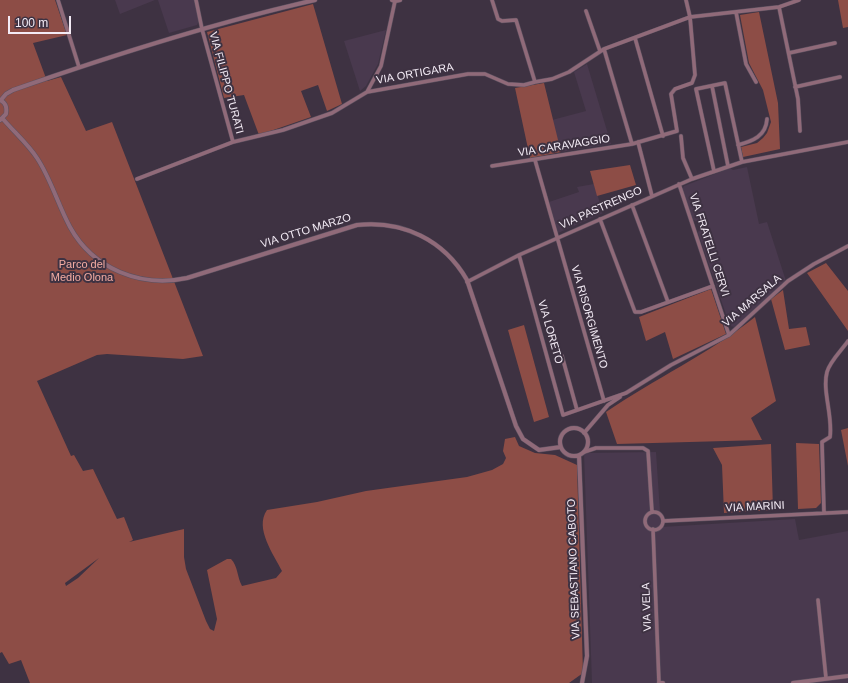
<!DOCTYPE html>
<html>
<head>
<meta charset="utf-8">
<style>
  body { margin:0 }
  #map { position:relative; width:848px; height:683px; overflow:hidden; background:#3e3242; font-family:Arial,sans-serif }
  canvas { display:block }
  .scale { position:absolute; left:8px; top:16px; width:63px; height:18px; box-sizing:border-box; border:2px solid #f3ebf5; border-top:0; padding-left:5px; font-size:12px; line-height:14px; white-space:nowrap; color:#f3ebf5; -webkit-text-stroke:3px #3e3242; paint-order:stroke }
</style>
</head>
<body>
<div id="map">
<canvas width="848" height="683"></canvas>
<div class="scale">100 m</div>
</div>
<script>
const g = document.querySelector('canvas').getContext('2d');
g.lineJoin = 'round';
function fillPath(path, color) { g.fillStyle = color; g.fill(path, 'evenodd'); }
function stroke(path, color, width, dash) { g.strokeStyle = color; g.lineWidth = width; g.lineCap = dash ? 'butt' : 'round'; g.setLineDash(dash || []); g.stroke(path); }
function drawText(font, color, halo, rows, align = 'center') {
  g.font = font + ' Arial,sans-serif'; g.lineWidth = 4; g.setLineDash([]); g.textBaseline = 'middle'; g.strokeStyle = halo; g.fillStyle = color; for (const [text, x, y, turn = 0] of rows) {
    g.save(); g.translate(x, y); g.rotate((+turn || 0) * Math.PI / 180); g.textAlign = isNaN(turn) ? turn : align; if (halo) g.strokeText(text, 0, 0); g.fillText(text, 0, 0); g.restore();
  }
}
const built = new Path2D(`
  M115 0H155L120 14Z
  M158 0H194L199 21 197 25 169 33Z
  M386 30 378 64 366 86 360 91 344 41Z
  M587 64 611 144 561 152 552 120 586 111 574 72Z
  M747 167 759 224 767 222 786 281 734 327 730 326 698 233 699 230 697 221 693 220 682 189 684 186 730 168 733 170Z
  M594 184 603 213 558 233 549 202 579 192 577 187Z
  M656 452 661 527 795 519 799 540 848 531V683H592L584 453Z`);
const green = new Path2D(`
  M0 0H55L67 35 33 43 47 81 61 77 86 131 112 122 203 356 183 359 107 354 97 355 37 381 71 456 74 455 83 471 93 469 117 519 124 517 133 540 129 542 184 529V557L186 569 206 621 210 629 214 631 217 619 207 570 227 559H231C238 566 237 577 242 586L276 578 282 571C274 555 254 528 267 510L317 502 366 491 467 477 492 470 503 464 506 458 503 451 505 439 515 437 519 446 535 453 555 455 577 465 583 673 569 683H30L21 660 9 664 2 652 0 653ZM99 558 78 578 66 586 65 583Z
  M838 0H848V27L843 28Z
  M313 4 342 104 327 111 318 85 301 91 311 117 259 135 244 95 224 98 207 32Z
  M759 12 778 103 780 149 743 157 741 147 757 143 763 138 767 133 771 122 763 90 749 63 740 15Z
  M544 83 561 152 530 158 515 88Z
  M630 165 636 185 597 196 590 171Z
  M826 263 848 291V331L807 273Z
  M711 289 726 334 673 359 665 332 646 341 639 317Z
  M783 290 789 329 806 327 810 345 785 350 771 299Z
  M755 317 776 401 751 418 762 440 617 444 606 412C654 379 709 354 755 317Z
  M524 325 549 417 534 422 508 330Z
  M848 428V466L841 430Z
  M796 443 819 444 821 503 816 508 798 509Z
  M771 444 773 510 724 513 722 465 713 448Z`);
const minor = new Path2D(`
  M58 0 79 67
  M196 0 202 29 233 142
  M492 0 498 19 502 21 516 20 535 82
  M779 7 798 99 800 131
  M586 11 600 51
  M736 12 746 64 756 82
  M635 38 663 136
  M604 49 632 144
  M789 53 835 43
  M712 86 728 166
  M795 87 840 77
  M367 92 381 66 395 1
  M681 136 683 158 692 179
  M638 142 652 196
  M738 145C753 141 766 136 767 119
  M535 160 604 401
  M492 166 632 144 677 131 671 94 675 89 692 83 695 75 690 17 686 0
  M714 171 696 89 725 83 742 162
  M137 179 233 142 283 130 332 113 367 92 468 74H485L508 84 524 85 535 82 552 79 569 72 604 49 690 17 779 7 799 0
  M679 184 729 335
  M632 205 668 302
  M600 219 635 312H641L713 286
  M519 255 563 415 626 393 671 365 729 335 788 281 814 264 848 246
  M467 282 519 255 692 179 742 162 848 142
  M562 356 577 410
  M584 433 608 405 620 397
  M584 452 596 448H643L648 451 652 512
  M645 521a9 9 0 1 1 18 0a9 9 0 1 1-18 0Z
  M824 513 822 442 830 437C833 416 822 391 827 372 830 361 842 350 848 341
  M663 521 848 512
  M653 529 659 683
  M818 600 826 678`);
const tertiary = new Path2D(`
  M392 0 395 1 400 0
  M0 100C6 103 7 107 6 114L0 120
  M1 100 6 94 13 90C113 55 213 23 315 0
  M3 119C14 132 28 144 37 158 51 179 58 205 70 227 93 269 141 288 187 278L357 225C403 220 444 240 467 280L516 426 523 439 539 450 561 447
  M560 442a14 14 0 1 1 28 0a14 14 0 1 1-28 0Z
  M579 455 587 656 582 683
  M659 683H663
  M793 683 848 676`);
const streetNames = [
  ["VIA ORTIGARA",415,74,-10],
  ["VIA FILIPPO TURATI",226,83,75],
  ["VIA CARAVAGGIO",564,146,-9],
  ["VIA PASTRENGO",601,208,-24],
  ["VIA OTTO MARZO",306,231,-17],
  ["VIA FRATELLI CERVI",709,245,72],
  ["VIA MARSALA",752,301,-41],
  ["VIA RISORGIMENTO",589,317,74],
  ["VIA LORETO",550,332,74],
  ["VIA MARINI",755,507,-3],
  ["VIA SEBASTIANO CABOTO",574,569,-92],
  ["VIA VELA",647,607,-92]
];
const parkNames = [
  ["Parco del",82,265],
  ["Medio Olona",82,278]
];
fillPath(built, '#49394e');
fillPath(green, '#8d4d46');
stroke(minor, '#5b505f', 4.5);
stroke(tertiary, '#5b505f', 5);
stroke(minor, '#906a79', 3.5);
stroke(tertiary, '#906a79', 4);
drawText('11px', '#f3ebf5', '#3e3242', streetNames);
drawText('11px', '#f4aca3', '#3e3242', parkNames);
</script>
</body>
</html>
